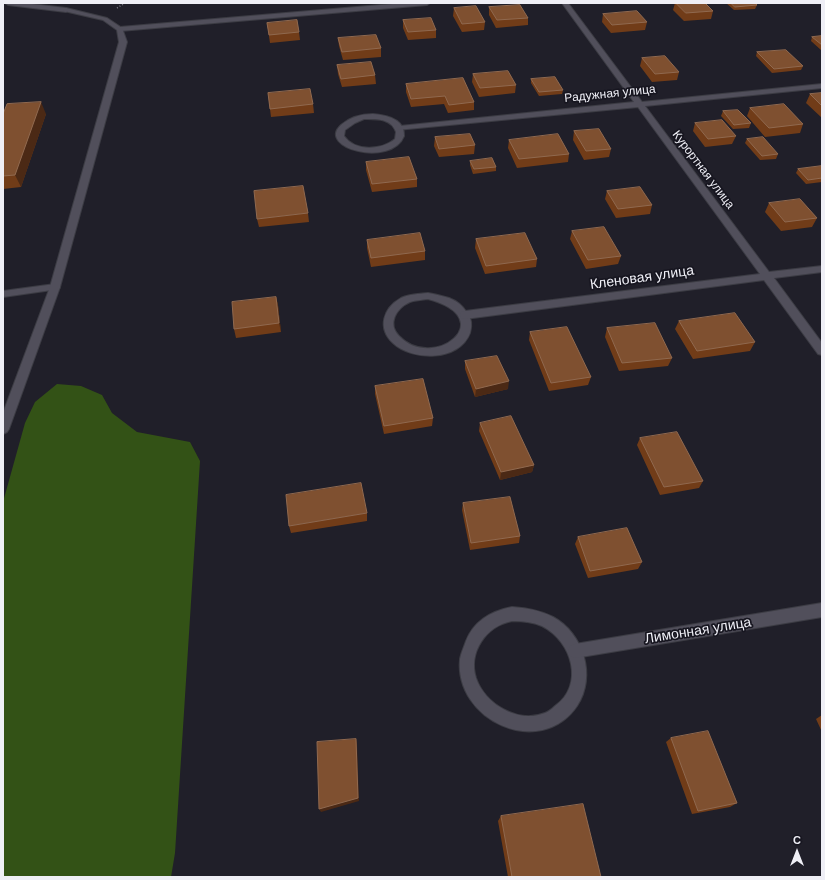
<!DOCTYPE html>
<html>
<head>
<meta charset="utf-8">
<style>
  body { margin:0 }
  #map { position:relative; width:825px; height:880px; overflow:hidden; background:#201f29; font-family:Helvetica,sans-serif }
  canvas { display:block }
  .frame { position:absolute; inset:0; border:4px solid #efeff6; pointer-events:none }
  .north { position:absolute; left:777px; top:832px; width:40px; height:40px; -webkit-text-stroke:3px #171620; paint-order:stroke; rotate:0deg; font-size:11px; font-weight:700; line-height:16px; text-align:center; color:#efeff6 }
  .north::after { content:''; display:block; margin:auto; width:14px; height:18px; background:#efeff6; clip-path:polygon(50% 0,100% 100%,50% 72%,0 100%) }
</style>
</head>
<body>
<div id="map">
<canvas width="825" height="880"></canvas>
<div class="frame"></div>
<div class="north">С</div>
</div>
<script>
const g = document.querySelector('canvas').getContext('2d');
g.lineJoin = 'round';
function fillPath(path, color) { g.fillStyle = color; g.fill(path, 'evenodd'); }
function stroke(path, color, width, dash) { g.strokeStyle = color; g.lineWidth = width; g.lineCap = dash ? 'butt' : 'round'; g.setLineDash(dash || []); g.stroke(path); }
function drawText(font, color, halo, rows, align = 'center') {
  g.font = font + ' Helvetica,sans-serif'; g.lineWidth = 3.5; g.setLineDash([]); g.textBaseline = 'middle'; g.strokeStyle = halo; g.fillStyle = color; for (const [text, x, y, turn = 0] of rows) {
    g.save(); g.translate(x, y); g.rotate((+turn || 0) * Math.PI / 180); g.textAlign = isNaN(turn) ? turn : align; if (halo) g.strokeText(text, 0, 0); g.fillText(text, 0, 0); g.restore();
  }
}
const forest = new Path2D(`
  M57 384 81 386 102 395 112 413 137 432 190 442 200 461 175 853 171 877H3V502L25 423 35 402Z`);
const path = new Path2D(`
  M117 8 125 3`);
const lane = new Path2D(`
  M373 114C386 115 405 119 404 136 391 168 316 148 341 125 350 117 362 114 373 114ZM364 119C376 119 391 118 396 132L395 139C382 150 355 152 344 136L345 130 355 123Z
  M428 293C435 294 442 296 449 298 457 301 463 306 467 313 472 319 472 326 470 333 459 362 412 361 393 343 377 328 383 308 401 298 409 294 419 294 428 293ZM428 299C502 319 433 372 399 336 387 324 396 308 410 302 416 300 422 300 428 299Z
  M512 607C526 608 540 610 553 617 583 633 597 676 577 706 540 760 454 720 460 659 461 653 464 647 466 641 474 621 491 611 512 607ZM512 621C522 621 533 622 542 626 572 641 585 685 555 706 552 709 548 712 545 713 518 724 485 704 476 678 468 652 486 626 512 621Z`);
const street = new Path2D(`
  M5 3H24L66 8 69 10 66 12 8 5Z
  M404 3H430L427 5 120 31 117 29 120 27Z
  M562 3H568L642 102 822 84V88L645 106 769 272 822 266V272L774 278 822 343V355L818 354 764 280 465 319 461 318 460 315 461 312 465 311 760 274 638 107 397 130V126H400L634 102Z
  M55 284 59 285 60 287 59 289 3 297V291Z
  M822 603V617L575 658 570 656 568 651 570 646 575 644Z`);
const secondary = new Path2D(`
  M66 8 107 18 122 28 127 42 60 287 9 429 7 432 3 434V413L50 287 119 42 117 30 103 20 64 11 63 10Z`);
const wall = new Path2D(`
  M675 3H705L713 11 711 19 684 21 673 10Z
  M726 3H755L757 5 755 9 734 10Z
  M489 7 528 18V25L496 28 489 15Z
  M454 8 485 22 484 30 462 32 453 16Z
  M603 14 647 22 645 30 611 33 602 22Z
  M403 20 436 30V38L408 40 403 28Z
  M267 23 299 32 300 40 270 43Z
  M822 36V50H821L811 41 812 37Z
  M338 38 381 48V57L343 60 339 46Z
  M757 52 803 66 801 70 772 73 756 56Z
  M642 58 679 72 677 80 652 82 640 66Z
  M337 65 375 75 376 84 342 87 338 74Z
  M473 74 516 85 515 93 479 97 472 82Z
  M531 79 563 90 562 94 539 96 531 83Z
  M406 84 474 102V110L448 113 444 104 411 107 406 92Z
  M268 93 313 104 314 113 271 117Z
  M822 93V118L806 103 810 94Z
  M750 108 803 124 800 133 765 137 747 116Z
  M723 111 751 123 749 128 733 129 721 116Z
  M3 114H46L21 187 3 189Z
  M695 123 736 136 732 144 705 147 693 131Z
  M574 131 611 149 609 157 584 160 573 140Z
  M435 137 475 145 474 154 439 157 434 146Z
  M747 139 778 154 776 159 760 160 745 143Z
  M509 140 569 154 568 162 517 168 508 148Z
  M470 161 496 167V171L473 174 470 165Z
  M366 162 417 179V187L372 192 366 170Z
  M822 166V182L806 184 796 173 798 169Z
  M607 191 652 205 650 214 616 218 605 199Z
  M769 203 817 218 812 227 781 231 765 212Z
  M308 213 309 222 259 227 257 219Z
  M572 231 621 256 618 264 586 269 570 239Z
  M476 239 537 259 536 267 485 274 475 248Z
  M367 240 425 251V260L371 267 367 248Z
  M276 297 278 305 281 332 236 338 234 329Z
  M679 321 755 342 750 351 693 359 675 329Z
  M607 328 672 358 668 366 619 371 605 337Z
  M530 332 591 377 588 385 549 391 529 340Z
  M465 361 508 389 475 397 465 369Z
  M375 386 433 418 432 426 384 434 375 394Z
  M480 423 534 465 532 472 500 480 479 431Z
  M640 438 703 481 699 488 660 495 637 445Z
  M463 503 520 536 519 543 470 550 462 510Z
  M367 513V521L291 533 289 526Z
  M578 537 642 562 638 569 588 578 575 544Z
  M822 715V732L816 719Z
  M671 738 737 803 730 807 692 814 666 742Z
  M501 816 601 877H508L498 821Z`);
const shadedWall = new Path2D(`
  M41 102 46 114 21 187 15 175Z
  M276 297 278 305 281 332 279 323Z
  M509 381 508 389 475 397 476 389Z
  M534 465 532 472 500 480 501 472Z
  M356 739 357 743 359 801 321 812 319 809Z`);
const building = new Path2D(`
  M676 3H705L713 11 686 13Z
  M731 3H755L757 5 735 7Z
  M520 5 528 18 497 20 489 7Z
  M476 6 485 22 462 24 454 8Z
  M637 11 647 22 612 25 603 14Z
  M431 18 436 30 408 32 403 20Z
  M297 20 299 32 269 35 267 23Z
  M376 35 381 48 342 52 338 38Z
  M822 36V45L812 37Z
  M786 50 803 66 774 69 757 52Z
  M665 56 679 72 655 74 642 58Z
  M371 62 375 75 341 79 337 65Z
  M508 71 516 85 480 88 473 74Z
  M555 77 563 90 539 92 531 79Z
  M463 78 474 102 449 105 445 96 411 99 406 84Z
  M310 89 313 104 270 109 268 93Z
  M822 93V106L810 94Z
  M41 102 15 175 3 176V114L7 104Z
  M784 104 803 124 769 128 750 108Z
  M738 110 751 123 734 125 723 111Z
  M722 120 736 136 708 139 695 123Z
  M599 129 611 149 586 151 574 131Z
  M470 134 475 145 439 149 435 137Z
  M558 134 569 154 519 159 509 140Z
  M763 137 778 154 762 156 747 139Z
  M409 157 417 179 372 184 366 162Z
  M492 158 496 167 474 169 470 161Z
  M822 166V178L808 180 798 169Z
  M303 186 308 213 257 219 254 191Z
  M640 187 652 205 618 209 607 191Z
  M800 199 817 218 785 222 769 203Z
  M604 227 621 256 588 260 572 231Z
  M420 233 425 251 371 258 367 240Z
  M525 233 537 259 486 266 476 239Z
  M276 297 279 323 234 329 232 302Z
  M735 313 755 342 697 351 679 321Z
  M655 323 672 358 622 363 607 328Z
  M567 327 591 377 551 383 530 332Z
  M497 356 509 381 476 389 465 361Z
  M423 379 433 418 384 426 375 386Z
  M511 416 534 465 501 472 480 423Z
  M677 432 703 481 664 487 640 438Z
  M361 483 367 513 289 526 286 495Z
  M510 497 520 536 471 543 463 503Z
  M627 528 642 562 590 571 578 537Z
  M708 731 737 803 698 811 671 738Z
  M356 739 358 798 319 809 317 742Z
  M583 804 601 877H512L501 816Z`);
const farStreetnames = [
  ["Радужная улица",610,94,-6],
  ["Курортная улица",703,170,53]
];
const streetNames = [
  ["Кленовая улица",642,278,-8],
  ["Лимонная улица",698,631,-9]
];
fillPath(forest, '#335216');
stroke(lane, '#3c3c44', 2);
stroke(street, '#3c3c44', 2);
stroke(secondary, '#3c3c44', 2);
stroke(path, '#77777f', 1.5, [1, 2]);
fillPath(lane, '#514f5b');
fillPath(street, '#514f5b');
fillPath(secondary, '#514f5b');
fillPath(wall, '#713c18');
fillPath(shadedWall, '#4b2915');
fillPath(building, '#7f5030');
stroke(building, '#90694f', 1);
drawText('12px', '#efeff6', '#171620', farStreetnames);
drawText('14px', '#efeff6', '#171620', streetNames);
</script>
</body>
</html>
